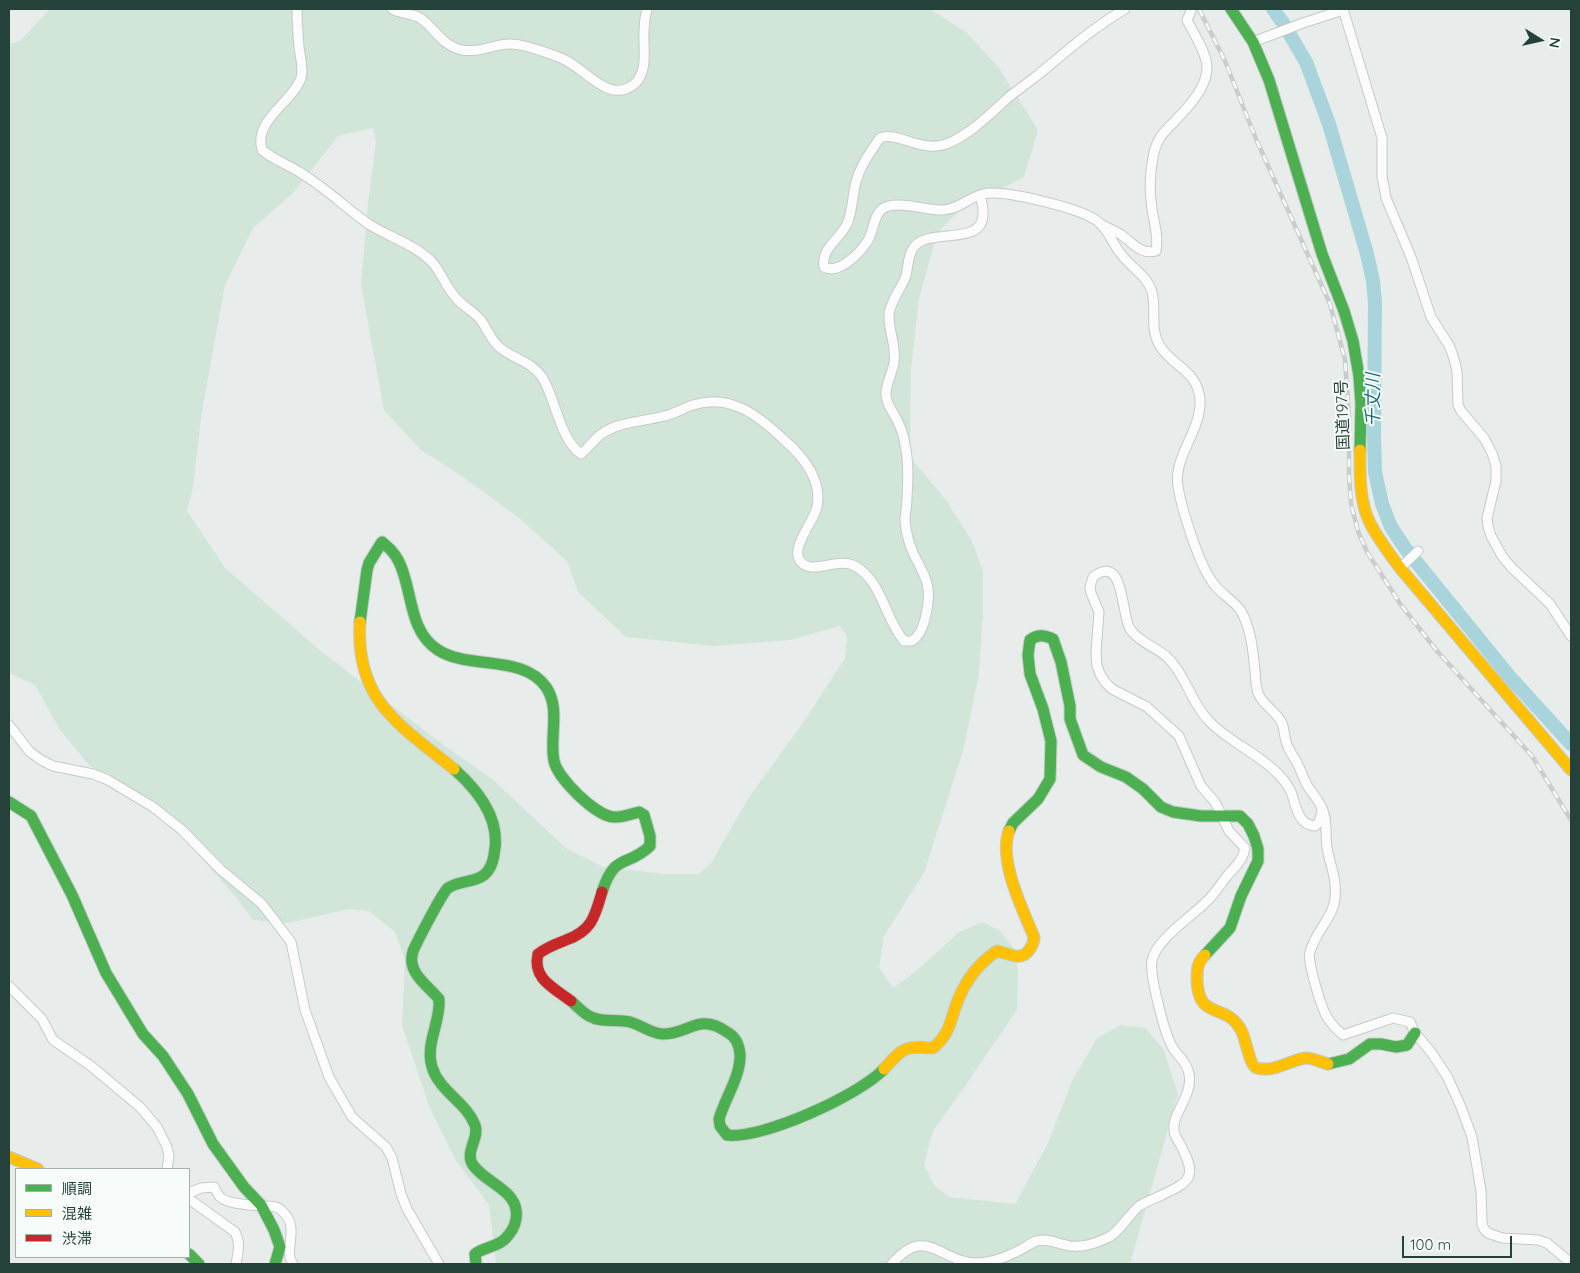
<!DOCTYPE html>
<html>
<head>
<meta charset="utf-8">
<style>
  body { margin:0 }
  #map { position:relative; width:1580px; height:1273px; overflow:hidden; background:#e8edeb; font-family:Quicksand,"Noto Sans JP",sans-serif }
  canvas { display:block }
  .frame { position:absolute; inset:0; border:10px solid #24423a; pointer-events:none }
  .legend { position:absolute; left:15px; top:1168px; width:175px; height:90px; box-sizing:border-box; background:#f7fbf9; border:1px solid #a3b1ad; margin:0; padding:6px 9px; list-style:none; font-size:15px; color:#24423a }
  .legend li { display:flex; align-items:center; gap:10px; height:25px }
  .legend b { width:25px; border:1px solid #a3b1ad }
  .north { position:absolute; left:1515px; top:15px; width:50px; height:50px; -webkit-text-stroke:4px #f7fbf9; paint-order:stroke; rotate:100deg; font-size:14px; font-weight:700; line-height:20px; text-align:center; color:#24423a }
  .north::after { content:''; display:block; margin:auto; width:18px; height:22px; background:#24423a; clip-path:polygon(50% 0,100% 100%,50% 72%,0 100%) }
  .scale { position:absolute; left:1402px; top:1236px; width:110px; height:22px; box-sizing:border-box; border:2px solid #24423a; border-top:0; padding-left:6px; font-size:15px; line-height:18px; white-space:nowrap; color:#24423a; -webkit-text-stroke:4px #f7fbf9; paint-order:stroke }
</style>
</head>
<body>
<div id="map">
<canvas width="1580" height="1273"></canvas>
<div class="frame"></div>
<ul class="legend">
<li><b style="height:6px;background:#4caf50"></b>順調</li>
<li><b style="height:6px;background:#ffc107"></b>混雑</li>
<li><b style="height:6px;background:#c62828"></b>渋滞</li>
</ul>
<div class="north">N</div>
<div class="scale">100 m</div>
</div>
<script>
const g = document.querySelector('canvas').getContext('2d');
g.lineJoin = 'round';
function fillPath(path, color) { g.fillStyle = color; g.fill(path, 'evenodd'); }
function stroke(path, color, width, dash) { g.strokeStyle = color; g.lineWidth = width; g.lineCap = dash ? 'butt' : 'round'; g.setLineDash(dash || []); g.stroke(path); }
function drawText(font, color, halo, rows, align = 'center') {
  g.font = font + ' Quicksand,"Noto Sans JP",sans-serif'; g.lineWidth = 4; g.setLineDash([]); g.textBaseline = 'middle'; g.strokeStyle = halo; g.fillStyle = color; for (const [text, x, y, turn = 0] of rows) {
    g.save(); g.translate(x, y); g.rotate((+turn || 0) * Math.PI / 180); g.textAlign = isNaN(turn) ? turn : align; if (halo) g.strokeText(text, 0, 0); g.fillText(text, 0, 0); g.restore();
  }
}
const green = new Path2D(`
  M50 9H930L967 33 999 68 1038 130 1024 177 959 210 937 234 919 299 911 369 910 457 946 500 972 541 983 571V613L979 674 963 751 924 873 884 936 879 967 893 988 915 972 958 933 982 922 999 930 1015 950 1018 972 1017 1010 963 1089 933 1131 924 1164 934 1185 949 1197 1015 1204 1048 1143 1072 1081 1097 1038 1121 1025 1145 1028 1163 1048 1178 1094 1130 1264H496L489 1205 455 1159 429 1106 402 1026 405 960 395 932 369 911 349 909 288 923 253 920 236 897 169 822 89 765 60 730 35 685 9 673V45L21 40ZM373 128 376 142 368 203 361 285 384 410 421 450 460 475 519 518 567 561 578 592 626 637 713 646 791 640 840 626 847 636 845 658 805 720 749 797 711 863 699 874H665L604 867 567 849 492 779 445 746 322 652 225 568 187 511 193 487 202 411 225 285 253 228 294 192 338 136Z`);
const river = new Path2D(`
  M1273 9 1283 23 1306 62 1329 124 1367 254 1373 281 1375 302 1374 436 1375 472 1382 504 1391 527 1405 548 1509 676 1571 744`);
const street = new Path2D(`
  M297 9C297 22 298 35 299 47 300 57 304 68 301 78 293 102 253 120 262 150 275 161 290 165 304 175 328 190 347 209 370 225 391 238 414 244 432 262 442 273 446 288 457 299 464 307 473 311 480 319 487 328 490 339 499 347 513 359 531 361 542 377 556 399 559 438 581 454 588 448 593 441 600 435 618 421 643 422 664 416 674 414 683 408 693 405 729 393 758 415 783 439 797 451 813 469 817 488 818 494 818 502 817 507 814 521 792 546 799 559 809 578 837 556 855 566 882 581 885 619 904 641H912C920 636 923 627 925 619 927 609 930 599 928 589 927 575 917 563 912 550 908 541 906 531 905 521 905 513 907 506 907 498 908 481 909 462 905 445 904 436 901 428 897 420 893 412 887 405 886 396 885 385 892 374 894 363 897 346 888 331 889 314 891 300 901 289 906 276 908 267 908 254 914 247 929 227 983 247 983 214 984 208 981 201 980 195
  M392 9C400 14 412 13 420 18 435 28 442 46 462 50 482 53 493 44 510 44 525 44 548 53 561 58 585 67 607 104 633 85 649 74 643 47 644 31 644 24 645 16 647 9
  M1125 9C1092 28 1064 54 1034 78 1026 84 1018 90 1010 96 992 112 969 136 946 144 922 153 897 131 880 138 871 151 860 166 856 182 852 196 853 211 847 224 839 240 821 248 824 267 838 275 859 254 867 242 874 232 873 216 882 209 896 199 927 211 943 210 959 209 968 198 983 194 1003 189 1078 208 1096 220 1108 228 1112 243 1121 254 1131 268 1147 275 1152 292 1157 310 1149 329 1160 346 1173 367 1197 370 1200 399 1202 431 1173 455 1178 487 1182 510 1198 561 1211 580 1218 593 1233 599 1241 611 1251 629 1253 650 1255 671 1256 679 1255 688 1259 695 1264 706 1277 712 1282 723 1285 731 1284 739 1288 747 1290 752 1294 757 1297 763 1301 770 1303 778 1307 785 1311 792 1317 798 1321 806 1328 818 1325 834 1327 848 1329 860 1334 872 1335 884 1339 916 1317 926 1310 952 1307 961 1321 1007 1327 1017 1331 1024 1337 1030 1343 1035L1393 1018 1410 1022 1415 1033 1431 1052 1447 1076 1461 1107 1472 1137 1481 1191 1482 1224 1484 1229 1488 1233 1502 1238 1538 1240 1547 1243 1571 1263
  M1343 9 1382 138V176L1386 198 1411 257 1431 317 1450 347 1454 359 1457 371 1458 405 1461 411 1484 438 1492 453 1496 466V481L1487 518 1488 526 1491 536 1502 556 1511 567 1550 604 1571 636
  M1253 42 1303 23 1343 10
  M1105 226C1110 229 1115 231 1120 234 1132 242 1140 255 1156 251 1159 237 1154 223 1152 209 1149 191 1150 170 1154 152 1158 137 1164 132 1175 121 1188 107 1208 87 1207 66 1206 52 1193 32 1187 20L1191 11 1190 9
  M1400 568 1418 551
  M9 725 29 751 41 760 53 766 93 774 108 780 153 807 182 830 221 870 261 903 272 917 291 942 305 1010 329 1077 352 1117 386 1147 392 1158 401 1194 407 1209 439 1264
  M9 986 42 1019 53 1040 91 1066 140 1107 157 1127 167 1147 169 1156 167 1169
  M189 1193 201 1188 214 1187C216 1190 218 1195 220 1197 229 1205 254 1205 266 1206 271 1206 277 1206 281 1210 302 1227 282 1250 293 1264
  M189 1199 235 1232C241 1243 238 1252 236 1264
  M892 1264C926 1224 940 1262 976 1263 990 1263 1004 1258 1016 1252 1023 1249 1029 1244 1036 1241 1047 1238 1055 1243 1066 1245 1080 1249 1097 1243 1109 1237 1121 1230 1128 1216 1138 1207 1144 1202 1154 1199 1162 1195 1192 1181 1197 1176 1180 1144 1178 1140 1174 1135 1174 1131 1171 1113 1196 1094 1188 1070 1185 1061 1177 1055 1173 1048 1165 1036 1149 974 1152 960 1157 939 1191 917 1206 902 1214 895 1220 885 1227 876 1235 867 1243 860 1245 848L1229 831 1215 802 1201 786 1179 736 1147 707 1112 689 1105 682 1100 674 1097 666 1096 652 1099 612 1091 593 1090 587 1093 577C1125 552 1121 615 1130 629 1139 643 1158 647 1169 659 1186 676 1191 702 1208 720 1228 742 1259 753 1280 776 1284 780 1288 786 1291 792 1296 804 1297 825 1315 826L1319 822 1322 811`);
const fast = new Path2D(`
  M1231 9 1253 42 1269 80 1322 254 1344 311 1353 341 1359 376 1361 404 1360 450
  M360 622 367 570 369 563 382 542C389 548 395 553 399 562 413 590 408 631 438 650 469 670 523 654 546 687 561 709 549 737 554 761 558 779 595 815 613 817 622 818 631 814 639 812L644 815 650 836V846C627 868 615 852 602 892
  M454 769C479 791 502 820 494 855 493 862 490 870 484 875 474 883 459 880 448 888 442 893 417 942 413 951 412 955 411 959 412 963 414 977 430 988 439 999 441 1022 425 1043 432 1067 439 1091 466 1102 475 1125 480 1138 464 1152 473 1165 486 1184 521 1191 516 1219 515 1226 511 1233 505 1239 497 1247 484 1247 475 1254L476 1264
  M9 802 31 816 72 895 106 973 143 1034 163 1056 188 1094 213 1144 244 1187 261 1205 274 1230 280 1247 275 1264
  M1009 831 1013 823 1038 799 1050 779 1051 741 1043 709 1030 674 1028 655 1030 640C1038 634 1044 635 1053 639L1061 662 1070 706V719L1083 755 1101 767 1126 777 1143 789 1161 807 1173 812 1201 816H1240L1248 824 1254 836 1258 849V861L1241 896 1230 928 1205 955
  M571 1001C577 1006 582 1012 589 1016 601 1023 616 1019 630 1022 641 1025 650 1033 662 1034 688 1035 698 1012 727 1032 736 1037 739 1044 740 1054 741 1076 725 1098 719 1119L720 1126 727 1135C761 1140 860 1095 884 1069
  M1328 1064 1349 1059 1370 1044H1381L1396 1047 1407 1045 1415 1033
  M189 1254 199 1264`);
const slow = new Path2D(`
  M1360 450C1360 474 1359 501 1370 523 1378 539 1389 553 1400 568L1571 770
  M360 622C355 701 400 725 454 769
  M1205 955C1197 963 1197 969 1197 979 1198 1022 1225 1001 1241 1030 1246 1038 1249 1066 1257 1068 1273 1073 1290 1060 1306 1058 1312 1058 1321 1062 1328 1064
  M884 1069C904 1047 904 1046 933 1048 951 1033 950 1020 958 1000 966 980 979 963 997 951 1011 954 1021 962 1030 949 1033 944 1034 942 1034 937 1023 910 998 860 1009 831
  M9 1157 38 1169`);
const jam = new Path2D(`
  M571 1001C554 988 532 979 538 954 547 947 556 944 566 940 592 931 595 916 602 892`);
const rail = new Path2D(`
  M1199 9 1225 61 1256 139 1330 304 1345 360 1349 417V475L1351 504 1358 531 1367 552 1401 605 1437 651 1532 756 1571 820`);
const streetNames = [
  ["国道197号",1343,415,-92]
];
const waterNames = [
  ["千丈川",1374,400,-90]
];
fillPath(green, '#d1e6d8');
stroke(river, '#a9d4db', 14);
stroke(street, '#c5cac8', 11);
stroke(fast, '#c3cbc8', 13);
stroke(slow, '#c3cbc8', 13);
stroke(jam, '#c3cbc8', 13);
stroke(street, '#fcfcfc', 9);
stroke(fast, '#4caf50', 11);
stroke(slow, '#ffc107', 11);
stroke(jam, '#c62828', 11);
stroke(rail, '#c9cdcc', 4.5);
stroke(rail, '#f7fbf9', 2.5, [8]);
drawText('16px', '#24423a', '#f7fbf9', streetNames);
drawText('italic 18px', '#1c6f80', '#f7fbf9', waterNames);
</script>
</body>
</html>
